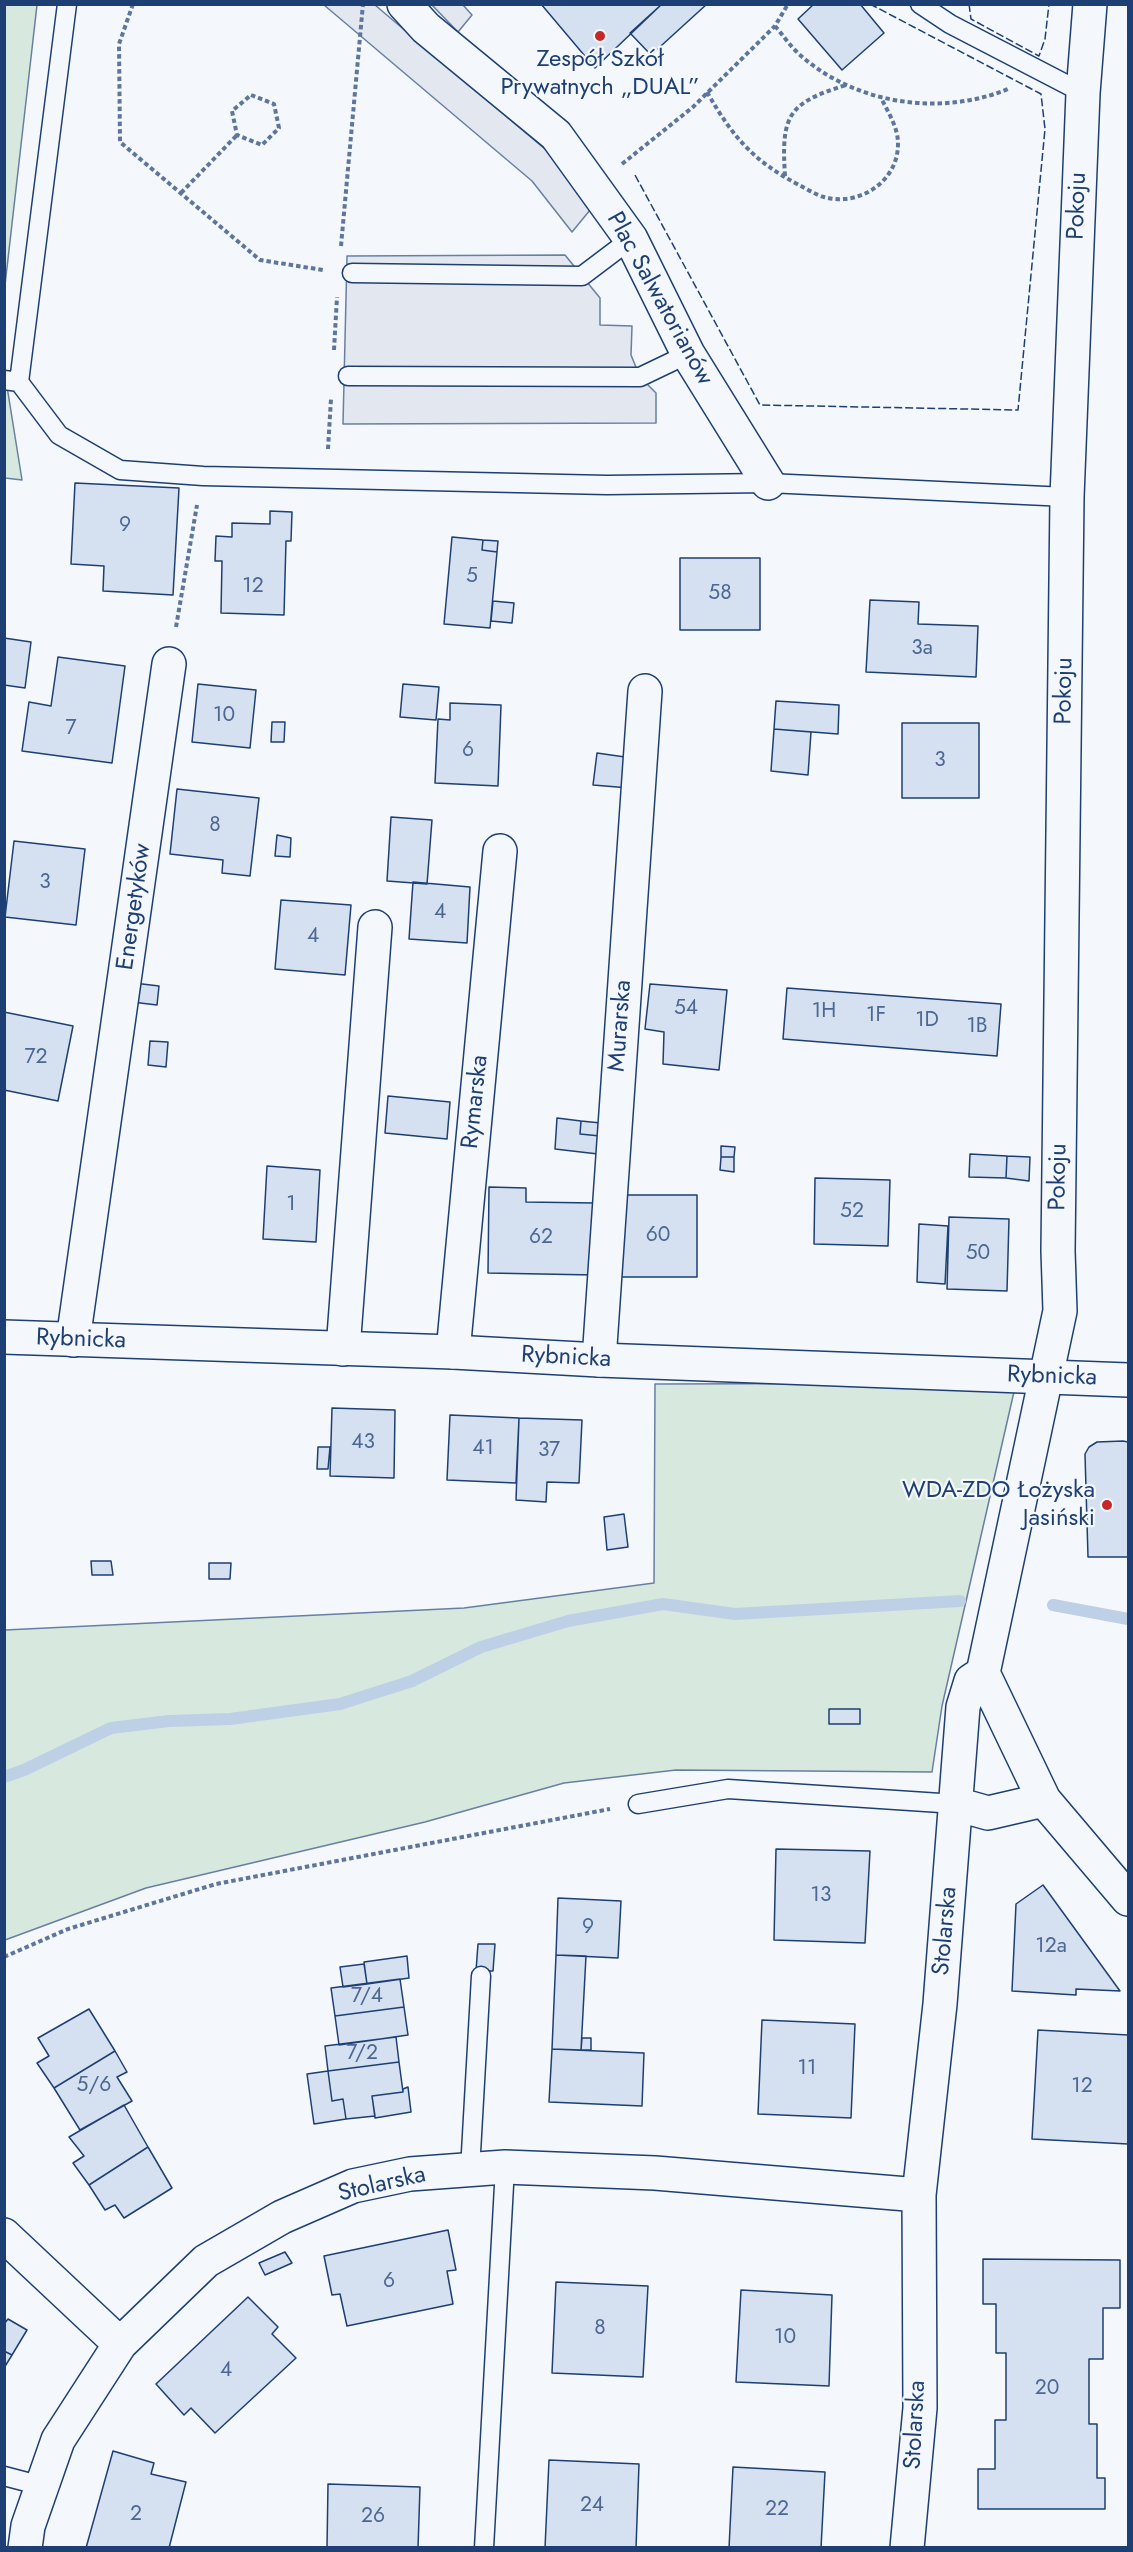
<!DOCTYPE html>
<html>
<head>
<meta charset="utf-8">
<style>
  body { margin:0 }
  #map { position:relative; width:1133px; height:2552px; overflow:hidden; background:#f4f7fb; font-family:Jost,sans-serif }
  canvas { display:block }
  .frame { position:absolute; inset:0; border:6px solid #1d3f73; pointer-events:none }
</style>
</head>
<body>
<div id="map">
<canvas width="1133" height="2552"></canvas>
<div class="frame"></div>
</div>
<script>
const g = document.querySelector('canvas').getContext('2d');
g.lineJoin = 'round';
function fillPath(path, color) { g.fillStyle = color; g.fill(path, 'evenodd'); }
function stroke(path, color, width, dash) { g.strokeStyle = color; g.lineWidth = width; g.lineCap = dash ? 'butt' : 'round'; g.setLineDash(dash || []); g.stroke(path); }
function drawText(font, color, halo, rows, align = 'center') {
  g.font = font + ' Jost,sans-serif'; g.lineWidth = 4.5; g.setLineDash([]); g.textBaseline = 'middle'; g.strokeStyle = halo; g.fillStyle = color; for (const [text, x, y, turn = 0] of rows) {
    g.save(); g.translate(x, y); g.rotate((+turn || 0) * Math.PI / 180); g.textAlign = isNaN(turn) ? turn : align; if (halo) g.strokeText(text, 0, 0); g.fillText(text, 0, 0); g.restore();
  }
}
const green = new Path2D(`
  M5 4 37 5 5 285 4 5Z
  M5 374 22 480 5 478Z
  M1016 1383 942 1706 932 1772 676 1770 564 1783 425 1822 146 1888 5 1940V1630L464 1608 654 1583 655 1384Z`);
const parking = new Path2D(`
  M324 5H375L552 155 595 204 572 232 532 181Z
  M432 5H463L472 15 458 32Z
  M565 255 600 298V325L632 326 631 355 640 377 656 393V423L343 424 347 256Z`);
const stream = new Path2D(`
  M1053 1605 1128 1619
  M4 1777 24 1770 111 1728 169 1721 230 1719 340 1704 412 1681 481 1647 568 1621 663 1604 735 1614 960 1601`);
const building = new Path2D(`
  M541 4H662L595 68Z
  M662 4H707L651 55 630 33Z
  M814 4H860L884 33 842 70 798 19Z
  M75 483 179 488 173 595 103 591 104 566 71 564Z
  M270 511 292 512 291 541H286L284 615 221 613 222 561H215L216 536 232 537V523L270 524Z
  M452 537 483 540 482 550 497 552 490 628 444 624Z
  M483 540 498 541 497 552 482 550Z
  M680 558H760V630H680Z
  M870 600 919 602 918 624 978 626 976 677 866 672Z
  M493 601 514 603 512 623 491 621Z
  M4 638 31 642 25 688 4 685Z
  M58 657 125 666 112 763 22 751 29 702 51 706Z
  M198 684 256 690 250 748 192 742Z
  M403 684 439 687 436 720 400 717Z
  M776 701 839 705 838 734 774 729Z
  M450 703 501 705 498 786 435 783 438 719 450 720Z
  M272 722H285L284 742H271Z
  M902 723H979V798H902Z
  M774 729 811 732 808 775 771 771Z
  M597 753 632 758 629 788 593 785Z
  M177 789 259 798 250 876 222 873 223 860 170 854Z
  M391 817 432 820 427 884 387 881Z
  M277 835 291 838 290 857 275 856Z
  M14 841 85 849 76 925 5 917Z
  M413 882 470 887 467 943 409 939Z
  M281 900 351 905 345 975 275 969Z
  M134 983 159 986 157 1005 132 1002Z
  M650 984 727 990 719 1070 663 1064 664 1032 645 1029Z
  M787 988 1001 1004 997 1056 783 1039Z
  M4 1012 73 1026 58 1101 4 1090Z
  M150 1041 168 1042 166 1067 148 1065Z
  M388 1096 450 1102 447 1139 385 1133Z
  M557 1118 581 1121 580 1134 600 1136 598 1154 555 1149Z
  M581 1121 601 1123 600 1136 580 1134Z
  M721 1146 735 1147 734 1157H721Z
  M970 1154 1007 1156 1006 1178 969 1177Z
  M1007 1156 1030 1157 1029 1181 1006 1178Z
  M721 1157H734V1172L720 1170Z
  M267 1166 320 1170 316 1242 263 1239Z
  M815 1178 890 1180 888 1246 814 1244Z
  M489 1187 526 1188V1202L595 1203 594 1275 488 1273Z
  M620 1195H697V1277H619Z
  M949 1217 1009 1219 1007 1291 947 1289Z
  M919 1224 948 1226 945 1284 917 1282Z
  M332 1408 395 1410 394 1478 330 1476Z
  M450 1415 519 1418 516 1483 447 1480Z
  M519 1418 582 1420 579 1483 547 1482 546 1502 516 1500Z
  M1123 1441 1128 1442V1557H1088L1085 1454 1089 1447 1097 1442Z
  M318 1447H330L328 1469H317Z
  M624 1514 628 1547 607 1550 604 1517Z
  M91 1561H111L113 1575H92Z
  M209 1563H231L230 1579H209Z
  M829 1709H860V1724H829Z
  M776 1849 870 1851 865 1943 774 1940Z
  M1043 1885 1120 1991 1076 1989V1995L1012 1991 1016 1904Z
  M558 1898 621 1901 618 1958 556 1955Z
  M478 1944H495L493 1971H476Z
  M556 1955 586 1956 581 2050 552 2049Z
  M407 1956 409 1978 367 1984 364 1962Z
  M364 1964 367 1984 343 1987 340 1967Z
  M400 1979 404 2007 335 2016 331 1988Z
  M404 2007 408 2035 339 2045 335 2016Z
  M89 2009 115 2051 54 2088 37 2063 49 2056 38 2038Z
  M762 2020 855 2024 851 2118 758 2114Z
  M1038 2030 1128 2035V2144L1032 2139Z
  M396 2037 399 2062 328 2071 325 2046Z
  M582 2038H591V2050H581Z
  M552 2049 644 2053 642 2106 549 2102Z
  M115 2051 127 2072 117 2077 132 2101 80 2130 54 2088Z
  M399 2062 403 2092 372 2096 375 2116 346 2119 343 2099 332 2101 328 2071Z
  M328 2071 332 2101 343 2099 346 2119 314 2124 307 2074Z
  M408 2087 411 2112 375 2118 372 2096 403 2092V2089Z
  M124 2105 148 2147 89 2185 73 2163 84 2156 69 2137Z
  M148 2147 172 2188 124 2218 115 2205 105 2210 89 2185Z
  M448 2230 456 2270 447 2271 453 2304 347 2326 340 2294 332 2295 324 2256Z
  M285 2252 292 2263 265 2275 259 2263Z
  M983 2259 1120 2260V2308H1103V2359H1089V2424H1097V2478H1105V2509H978V2469H995V2420H1006V2353H996V2304H983Z
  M556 2282 648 2286 643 2377 552 2373Z
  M741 2290 832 2295 829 2386 736 2382Z
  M248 2297 278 2327 272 2334 296 2358 215 2433 191 2408 184 2415 156 2384Z
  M8 2319 27 2330 12 2355 4 2351V2324Z
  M4 2351 12 2355 4 2368Z
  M113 2451 154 2463 151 2474 186 2482 169 2548H86Z
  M549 2460 639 2464 636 2548H545Z
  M733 2467 825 2472 821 2548H729Z
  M328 2484 420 2487 418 2548H327Z`);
const path = new Path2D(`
  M133 4 119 44 120 142 260 260 323 270
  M775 26C783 35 790 46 799 54 854 104 940 117 1008 89
  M707 92C732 136 753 161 799 185 807 189 816 195 824 197 863 208 905 176 897 134 894 121 886 108 880 96
  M251 95 274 104 279 128 262 145 237 135 232 111Z
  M622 164 693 107 775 26 788 4
  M785 176C781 115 788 103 846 85
  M181 193 237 135
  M341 246 363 4
  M334 350 337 297
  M328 449 331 399
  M176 627 197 505
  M4 1957 68 1929 216 1884 610 1809`);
const lane = new Path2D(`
  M920 4 950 24 1083 93
  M352 273 582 276 631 239
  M348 376 640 377 688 354
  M4 380 19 382 59 435 120 470 203 476 607 485 768 483 1067 497
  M19 382 67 4
  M638 1804 728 1789 956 1804
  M470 2170 481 1976
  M4 2476 42 2486
  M484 2548 505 2167`);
const street = new Path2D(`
  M404 4 426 28 556 135 631 239 688 354 768 483
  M1090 4 1083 93 1067 497 1058 1251 1060 1311 983 1673 1044 1800 1128 1899
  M73 1340 169 664
  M343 1349 375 927
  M453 1352 500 851
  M599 1360 645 691
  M956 1804 988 1813 1044 1800
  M4 2235 120 2344
  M25 2548 28 2526 58 2440 120 2344 206 2261 282 2217 353 2186 410 2174 505 2167 655 2173 919 2195
  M907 2548 920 2408 919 2195 940 2004 963 1707 971 1681 983 1673`);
const secondary = new Path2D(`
  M4 1337 453 1352 599 1360 1128 1380`);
const fence = new Path2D(`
  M969 4 971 19 1039 56 1045 39 1049 4
  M635 175 760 405 1018 410 1045 129 1041 94 870 4`);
const markers = [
  [600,36,6,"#c62828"],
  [1107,1505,6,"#c62828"]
];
const numberNames = [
  ["9",125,526],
  ["5",472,577],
  ["12",253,587],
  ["58",720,594],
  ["3a",922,649],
  ["10",224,716],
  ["7",71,729],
  ["6",468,751],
  ["3",940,761],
  ["8",215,826],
  ["3",45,883],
  ["4",440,913],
  ["4",313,937],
  ["54",686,1009],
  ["1H",824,1012],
  ["1F",876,1016],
  ["1D",927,1021],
  ["1B",977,1027],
  ["72",36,1058],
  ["1",291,1205],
  ["52",852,1212],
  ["60",658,1236],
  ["62",541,1238],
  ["50",978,1254],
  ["43",363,1443],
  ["41",483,1449],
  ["37",549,1451],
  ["13",821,1896],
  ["9",588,1928],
  ["12a",1051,1947],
  ["7/4",367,1997],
  ["7/2",362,2054],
  ["11",807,2069],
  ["5/6",94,2086],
  ["12",1082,2087],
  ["6",389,2282],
  ["8",600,2329],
  ["10",785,2338],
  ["4",226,2371],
  ["20",1047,2389],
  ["24",592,2506],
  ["22",777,2510],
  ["2",136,2515],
  ["26",373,2517]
];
const poiNames = [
  ["Zespół Szkół",600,60],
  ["Prywatnych „DUAL”",600,88],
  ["WDA-ZDO Łożyska",1095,1491,"right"],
  ["Jasiński",1095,1519,"right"]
];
const streetNames = [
  ["Pokoju",1078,206,-88],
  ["Plac Salwatorianów",659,299,61],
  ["Pokoju",1065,691,-89],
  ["Energetyków",135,907,-82],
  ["Murarska",621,1026,-86],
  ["Rymarska",476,1102,-84],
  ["Pokoju",1059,1177,-89],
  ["Rybnicka",81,1340,2],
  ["Rybnicka",566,1358,3],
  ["Rybnicka",1052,1377,2],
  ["Stolarska",946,1931,-85],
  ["Stolarska",382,2185,-13],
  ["Stolarska",916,2425,-87]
];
fillPath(green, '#d7e8df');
stroke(green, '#687fa3', 1.5);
fillPath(parking, '#e3e8f0');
stroke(parking, '#687fa3', 1.5);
stroke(stream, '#bed0e5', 12);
fillPath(building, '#d5e0f0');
stroke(building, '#1d3f73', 1.5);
stroke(lane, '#1d3f73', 21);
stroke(street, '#1d3f73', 36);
stroke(secondary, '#1d3f73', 36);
stroke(path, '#5e769c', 4, [4.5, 3]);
stroke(lane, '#f4f7fb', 18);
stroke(street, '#f4f7fb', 33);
stroke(secondary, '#f4f7fb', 33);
stroke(fence, '#1d3f73', 1.5, [8, 3]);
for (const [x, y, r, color] of markers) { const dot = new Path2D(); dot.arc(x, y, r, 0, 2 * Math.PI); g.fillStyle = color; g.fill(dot); stroke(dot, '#f4f7fb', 2); }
drawText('21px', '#4b6792', null, numberNames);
drawText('24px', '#1d3f73', '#f4f7fb', poiNames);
drawText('24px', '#1d3f73', '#f4f7fb', streetNames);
</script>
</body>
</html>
